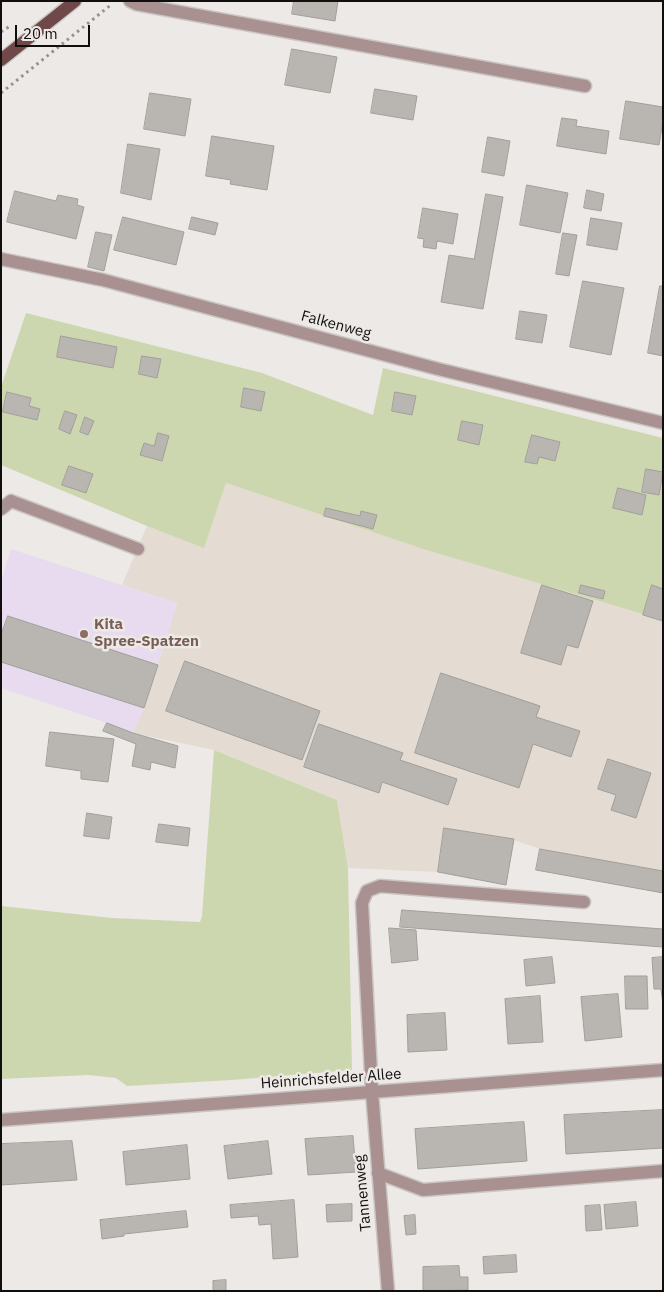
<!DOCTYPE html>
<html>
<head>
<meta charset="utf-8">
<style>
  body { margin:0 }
  #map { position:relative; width:664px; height:1292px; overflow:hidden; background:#ede9e6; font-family:"IBM Plex Sans",sans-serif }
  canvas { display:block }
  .frame { position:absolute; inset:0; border:2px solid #100f0e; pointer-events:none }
  .scale { position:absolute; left:15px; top:25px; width:75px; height:22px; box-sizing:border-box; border:2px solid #100f0e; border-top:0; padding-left:6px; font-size:15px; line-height:18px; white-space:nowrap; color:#100f0e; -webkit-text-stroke:4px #ede9e6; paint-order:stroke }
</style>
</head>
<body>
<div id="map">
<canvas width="664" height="1292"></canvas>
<div class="frame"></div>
<div class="scale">20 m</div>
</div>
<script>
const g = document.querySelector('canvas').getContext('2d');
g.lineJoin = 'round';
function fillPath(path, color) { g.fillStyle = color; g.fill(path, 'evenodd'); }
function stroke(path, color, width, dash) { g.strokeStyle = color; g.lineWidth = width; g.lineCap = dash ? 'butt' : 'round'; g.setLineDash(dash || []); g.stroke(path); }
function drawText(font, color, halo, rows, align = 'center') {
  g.font = font + ' "IBM Plex Sans",sans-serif'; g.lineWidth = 5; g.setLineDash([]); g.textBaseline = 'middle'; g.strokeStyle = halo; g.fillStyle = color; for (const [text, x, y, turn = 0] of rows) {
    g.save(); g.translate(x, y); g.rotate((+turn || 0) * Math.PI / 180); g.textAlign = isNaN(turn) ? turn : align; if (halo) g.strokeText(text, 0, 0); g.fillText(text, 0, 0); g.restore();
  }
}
const built = new Path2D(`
  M226 483 426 550 663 620V871L540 849 514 840 506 885 438 872 348 868 337 800 214 750 133 733 144 708 177 603 122 585 147 526 204 547Z`);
const education = new Path2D(`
  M11 549 177 603 144 708 133 733 107 723 1 688V581Z`);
const green = new Path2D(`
  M26 313 262 373 373 415 383 368 663 438V620L426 550 226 483 204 548 147 526 1 465V387Z
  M214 750 337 800 348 868 352 1070 232 1080 127 1086 116 1078 88 1075 1 1079V906L112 918 200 922 202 916Z`);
const building = new Path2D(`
  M294 1H338L335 21 292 14Z
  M292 49 337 57 330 93 285 85Z
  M375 89 417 96 413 120 371 113Z
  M150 93 191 99 185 136 144 129Z
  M626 101 663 107V121L659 145 620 139Z
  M562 118 577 120 576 126 609 131 606 154 557 146Z
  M212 136 274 146 267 190 230 184 231 180 206 176Z
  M488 137 510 141 504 176 482 172Z
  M128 144 160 149 151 200 121 193Z
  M527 185 568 193 560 233 520 225Z
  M587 190 604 194 601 211 584 208Z
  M15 191 56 201 58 195 78 199 77 205 84 207 76 239 7 222Z
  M486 194 503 197 483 309 441 302 449 255 474 259Z
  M423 208 458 214 453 244 437 241 436 249 423 247 424 239 418 238Z
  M123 217 184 232 176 265 114 250Z
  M192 217 218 223 215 235 189 229Z
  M591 218 622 223 617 250 587 245Z
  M96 232 112 235 104 271 88 267Z
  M563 233 577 235 569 276 556 274Z
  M583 281 624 288 611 355 570 347Z
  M660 286H663V356L648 353Z
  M520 311 547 315 542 343 516 339Z
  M61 336 117 347 113 368 57 357Z
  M142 356 161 359 157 378 139 374Z
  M244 388 265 392 261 411 241 407Z
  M7 392 31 398 29 406 40 409 37 420 3 412Z
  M395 392 416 396 412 415 392 411Z
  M65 411 77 415 70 434 59 429Z
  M85 417 94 421 88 435 80 432Z
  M462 421 483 425 479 445 458 440Z
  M158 433 169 436 162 461 140 455 144 443 154 446Z
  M532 435 560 442 555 461 539 457 537 464 525 462Z
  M69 466 93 474 86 493 62 485Z
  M646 469 663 472 659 495 642 492Z
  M618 488 646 495 642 515 613 508Z
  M326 508 360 516 361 511 377 515 373 529 324 516Z
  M542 585 593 601 578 648 567 645 561 665 521 653Z
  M581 585 605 591 603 599 579 593Z
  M652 585 663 589V621L643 615Z
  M8 616 158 665 144 708 1 662V635Z
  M185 661 320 711 302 760 166 711Z
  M441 673 540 706 536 717 580 731 571 757 533 744 519 788 415 753Z
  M107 723 133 733 178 746 175 768 151 762 150 770 132 766 136 744 103 731Z
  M319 724 403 753 400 760 457 779 448 805 382 782 379 793 304 767Z
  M50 732 114 739 108 782 81 779V771L46 766Z
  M608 759 651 773 636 818 611 810 616 795 598 789Z
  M87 813 112 817 109 839 84 836Z
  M159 824 190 828 188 846 156 842Z
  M444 828 514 839 506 885 438 872Z
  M540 849 663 871V893L536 870Z
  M402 910 663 929V947L400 927Z
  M389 928 416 930 418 960 392 963Z
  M552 957 555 983 526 986 524 960Z
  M663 957V1005L661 989H654L652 958Z
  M625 976H647L648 1009H626Z
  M618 994 622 1037 585 1041 581 997Z
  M540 996 543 1042 508 1044 505 999Z
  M445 1013 447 1050 408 1052 407 1015Z
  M663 1110V1148L566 1154 564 1115Z
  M524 1122 527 1161 418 1169 415 1129Z
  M353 1136 356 1172 308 1175 305 1139Z
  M72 1141 77 1180 1 1185V1144Z
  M268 1141 272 1174 228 1179 224 1146Z
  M187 1145 190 1179 126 1185 123 1152Z
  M294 1200 298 1257 273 1259 271 1224 259 1225 258 1216 231 1218 230 1205Z
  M636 1202 638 1226 606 1229 604 1205Z
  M352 1204V1221L327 1222 326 1205Z
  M600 1205 602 1230 586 1231 585 1206Z
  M186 1211 188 1227 124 1234V1236L102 1239 100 1220Z
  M415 1215 416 1234 406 1235 404 1216Z
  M516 1255 517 1272 484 1274 483 1257Z
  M459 1266 460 1277H468V1290L423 1291V1267Z
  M226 1280V1291H213V1281Z`);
const path = new Path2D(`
  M1 32 10 26
  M1 93 112 4`);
const lane = new Path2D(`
  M130 1 136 4 585 86
  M11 501 138 549
  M372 1092 362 903 367 891 380 886 584 902
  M378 1173 423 1190 663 1171`);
const street = new Path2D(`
  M1 259 103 280 438 369 663 423
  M1 509 11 501
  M372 1092 388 1291
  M1 1120 663 1070`);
const primary = new Path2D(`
  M1 60 75 1`);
const markers = [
  [84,634,5,"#8d6e63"]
];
const streetNames = [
  ["Falkenweg",336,325,15],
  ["Heinrichsfelder Allee",331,1079,-4],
  ["Tannenweg",363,1193,-95]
];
const educationNames = [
  ["Kita",94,625],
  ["Spree-Spatzen",94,642]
];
fillPath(built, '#e4dbd2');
fillPath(education, '#e8dbef');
fillPath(green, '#cdd7af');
fillPath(building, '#b9b6b2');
stroke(building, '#a19f9b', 1);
stroke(lane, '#cac6c3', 15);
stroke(street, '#cac6c3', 15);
stroke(primary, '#cac6c3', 15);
stroke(path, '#94918f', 3, [2.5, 4]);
stroke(lane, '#aa9191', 12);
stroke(street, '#aa9191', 12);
stroke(primary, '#71484a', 12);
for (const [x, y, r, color] of markers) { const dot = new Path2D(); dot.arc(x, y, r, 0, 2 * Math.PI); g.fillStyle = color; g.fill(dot); stroke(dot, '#ede9e6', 2); }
drawText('15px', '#100f0e', '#ede9e6', streetNames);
drawText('bold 15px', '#785e54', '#ede9e6', educationNames, 'left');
</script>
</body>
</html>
